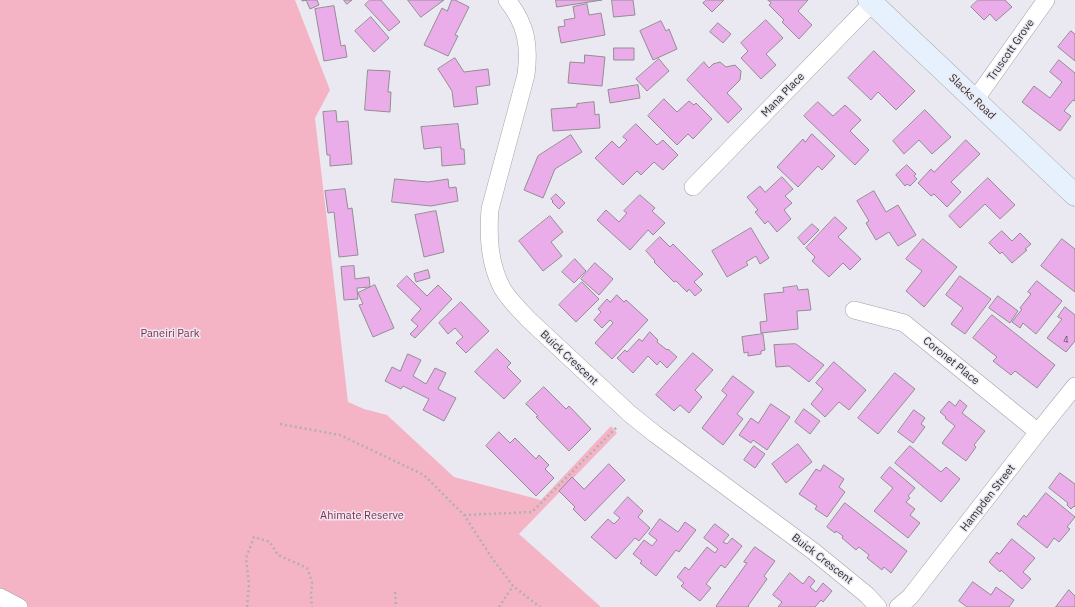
<!DOCTYPE html>
<html>
<head>
<meta charset="utf-8">
<style>
  body { margin:0 }
  canvas { display:block; background:#eae9f1 }
</style>
</head>
<body>
<canvas width="1075" height="607"></canvas>
<script>
const g = document.querySelector('canvas').getContext('2d');
g.lineJoin = 'round';
function fillPath(path, color) { g.fillStyle = color; g.fill(path, 'evenodd'); }
function stroke(path, color, width, dash) { g.strokeStyle = color; g.lineWidth = width; g.lineCap = dash ? 'butt' : 'round'; g.setLineDash(dash || []); g.stroke(path); }
function drawText(font, color, halo, rows, align = 'center') {
  g.font = font + ' "IBM Plex Sans",sans-serif'; g.lineWidth = 3; g.setLineDash([]); g.textBaseline = 'middle'; g.strokeStyle = halo; g.fillStyle = color; for (const [text, x, y, turn = 0] of rows) {
    g.save(); g.translate(x, y); g.rotate((+turn || 0) * Math.PI / 180); g.textAlign = isNaN(turn) ? turn : align; if (halo) g.strokeText(text, 0, 0); g.fillText(text, 0, 0); g.restore();
  }
}
const green = new Path2D(`
  M0 0H295L330 90 315 118 348 402 364 409 387 415 454 477 541 500 611 426 617 433 519 534 601 607H0Z`);
const building = new Path2D(`
  M302 0H317L319 5 310 9 306 0 303 1Z
  M344 0H352L347 4Z
  M370 0H381L400 22 389 31 365 5Z
  M408 0H444L421 17Z
  M452 0H455L469 7 455 35 458 36 448 56 424 45 442 8 447 11Z
  M556 0H602L557 7Z
  M612 0H633L635 15 614 17Z
  M707 0H724L712 12 703 3Z
  M768 0H808L798 11 812 25 799 39 782 22 784 20 769 5 771 3Z
  M978 0H1005L1012 7 996 21 990 14 984 20 971 7Z
  M587 4 589 15 601 13 605 35 561 43 558 27 565 26 564 20 575 18 573 7Z
  M334 6 341 46 345 45 347 57 324 61 315 9Z
  M371 17 389 38 374 52 355 31Z
  M766 20 783 38 766 54 776 65 761 79 741 58 748 51 741 43Z
  M661 21 666 31 669 29 677 49 653 60 640 31Z
  M718 23 731 34 723 43 710 32Z
  M1071 31 1075 34V61L1058 47Z
  M614 48H634V60H614Z
  M874 51 915 91 896 110 878 92 871 100 848 78Z
  M585 55 605 57 602 86 568 83 570 62 584 63Z
  M455 58 464 72 488 69 490 85 476 87 478 104 454 107 452 91 438 69Z
  M659 59 669 71 647 91 636 79Z
  M1059 60 1075 73V101L1073 100 1064 111 1071 116 1060 131 1022 102 1034 86 1050 98 1062 82 1050 72Z
  M704 62 709 68 713 64 720 62 726 67 735 65 741 71 740 80 727 93 742 109 728 123 687 80Z
  M368 70 390 71 388 92H391L390 112 365 110Z
  M638 85 640 98 610 103 608 90Z
  M664 99 677 112 689 101 694 105 696 103 712 119 693 139 688 134 677 145 648 116Z
  M594 102 595 115 599 114 600 128 553 131 551 109 577 107V104Z
  M818 102 833 116 845 105 861 120 850 131 869 150 855 165 804 116Z
  M925 110 951 137 932 154 919 140 904 154 893 141Z
  M336 111 337 122 348 121 352 164 330 166V155H327L323 112Z
  M458 124 461 149H464L465 164 442 166 441 147 424 149 421 127Z
  M636 124 657 145 663 140 678 155 663 170 654 162 641 175 637 171 623 185 595 158 612 141 619 148 627 140 623 137Z
  M812 134 835 156 822 170 818 166 798 187 777 167 803 139 805 142Z
  M571 135 582 152 555 169 543 198 524 190 538 156Z
  M966 140 980 154 951 182 961 192 947 207 934 194 931 196 918 183 931 169 934 172Z
  M907 165 916 174 914 176 917 179 910 186 907 184 905 186 896 175Z
  M782 177 793 189 785 196 792 203 784 210 791 219 777 232 768 221 765 224 755 212 758 210 747 197 760 186 765 192Z
  M988 178 1015 205 1000 219 985 204 960 228 949 216Z
  M395 179 428 182 448 179 449 188 456 187 458 201 431 206 392 202Z
  M345 189 348 209 352 208 358 255 339 257 334 212 328 213 325 191Z
  M874 191 886 212 898 205 916 235 898 246 889 232 876 240 866 223 869 221 857 201Z
  M556 194 565 203 559 209 552 202 553 201 551 199Z
  M640 195 655 208 652 211 665 223 653 235 648 230 630 250 597 220 606 210 619 222 627 213 624 211Z
  M436 211 444 252 424 257 415 215Z
  M550 216 563 232 551 242 562 256 543 271 519 241Z
  M835 217 847 228 838 237 861 259 850 270 843 263 829 277 812 261 815 257 806 248Z
  M812 224 819 230 804 245 798 238Z
  M751 228 769 258 760 264 756 256 746 262 748 265 727 277 712 251Z
  M1002 231 1012 241 1020 233 1031 244 1025 249 1027 250 1012 263 1002 252 1000 254 989 243Z
  M660 237 670 247 673 244 703 274 694 282 702 290 695 296 689 289 687 292 676 281 674 282 654 262 655 261 646 251Z
  M923 239 957 267 924 307 906 291 922 271 906 259Z
  M1062 239 1075 249V292L1041 266Z
  M575 259 586 271 574 283 562 272Z
  M595 263 613 279 599 295 581 279Z
  M354 266 355 279 369 277 370 287 357 288 358 299 344 300 341 267Z
  M428 270 430 278 416 282 414 274Z
  M407 276 427 296 438 285 452 299 415 338 410 334 418 326 411 320 421 309 397 286Z
  M960 276 991 299 965 334 951 324 963 308 946 295Z
  M1037 281 1062 301 1036 334 1023 323 1020 328 1012 322 1022 309 1020 308 1031 294 1028 292Z
  M582 282 599 299 576 322 559 305Z
  M375 285 394 328 373 337 359 305 363 304 358 293Z
  M797 286 798 290 808 289 811 310 797 311 798 329 761 333 760 322 767 321 764 294 784 292 783 288Z
  M617 295 624 302 626 300 648 320 612 359 595 343 613 323 610 320 602 328 594 320 601 312 598 309 607 299 610 302Z
  M998 296 1018 311 1010 323 989 308Z
  M461 302 489 331 466 353 456 343 463 337 455 328 448 334 439 323Z
  M1065 307 1075 315V341L1066 352 1047 338 1062 319 1058 317Z
  M992 315 1055 365 1037 388 1015 371 1011 375 993 361 997 357 973 338Z
  M650 332 658 340 657 342 667 350 668 349 677 357 667 368 660 361 657 365 648 356 633 373 617 358 625 350 627 352 639 339 642 341Z
  M763 334 765 350 761 351V354L748 356V352L744 353 742 337Z
  M796 344 824 365 809 382 789 366 776 367 774 345Z
  M497 349 511 363 507 367 521 381 504 399 475 372Z
  M693 353 713 370 695 390 702 397 689 413 680 405 674 411 656 395Z
  M408 354 421 360 413 376 426 384 435 368 446 373 438 389 456 398 444 421 423 410 429 399 403 386 401 389 385 381 392 367 400 371Z
  M834 362 866 390 849 410 839 402 825 417 811 404 823 389 816 383Z
  M895 373 915 389 878 434 858 418Z
  M733 376 754 392 737 414 743 419 723 445 702 428 727 395 722 391Z
  M544 387 566 409 569 406 591 429 569 451 536 417 538 416 526 404Z
  M960 400 967 406 962 413 985 431 974 445 976 447 966 461 942 443 955 426 945 418 946 417 940 412 949 401 955 406Z
  M771 404 790 417 767 450 753 440 751 443 739 435 751 418 758 423Z
  M804 409 820 421 810 434 795 422Z
  M914 410 925 418 921 424 925 427 913 443 898 432Z
  M499 432 510 443 515 438 536 459 539 455 549 465 545 469 554 478 536 496 486 446Z
  M798 444 812 462 786 483 772 464Z
  M754 446 765 454 755 468 744 460Z
  M910 446 941 472 946 467 960 479 941 502 895 463Z
  M609 464 625 480 585 521 573 509 575 507 559 491 572 477 584 489Z
  M824 465 844 479 839 487 845 492 827 517 815 509 817 506 799 494 816 469 820 471Z
  M890 467 915 488 908 496 910 498 906 502 915 509 910 515 920 523 908 538 874 511 893 488 881 478Z
  M1060 473 1075 484V507L1074 506 1071 509 1067 505 1068 503 1049 488Z
  M1046 493 1075 517 1067 527 1070 529 1059 542 1054 538 1047 548 1017 524 1024 515 1026 517Z
  M628 497 643 511 638 517 650 528 639 541 635 538 616 559 591 537 608 519 614 524 620 518 614 513Z
  M845 503 907 551 891 573 884 567 882 570 867 558 869 555 859 547 856 550 842 538 843 536 836 531 835 533 827 527Z
  M660 519 678 532 685 522 696 530 679 552 676 550 656 576 640 563 642 561 633 554 644 540 652 546 657 540 649 534Z
  M715 524 729 535 723 542 727 544 732 538 742 546 725 568 721 565 706 584 711 588 700 601 681 586 684 583 677 577 685 567 689 570 707 547 715 553 718 549 704 538Z
  M1012 539 1035 558 1023 572 1031 579 1022 589 1001 570 1000 572 989 562 997 552 999 554Z
  M755 547 775 561 764 576 767 579 748 606 749 607H717L716 606 747 563 744 562Z
  M790 573 803 584 809 576 815 581 810 587 816 592 823 583 832 591 823 602 821 600 815 607H778L782 602 773 595Z
  M973 582 991 595 996 587 1014 600 1009 607H967L959 601Z
  M1069 590 1075 596V607H1056Z`);
const path = new Path2D(`
  M280 424 340 435 424 475 464 515 492 558 513 586 540 607
  M464 515 532 512 618 426
  M395 592 396 607
  M247 607 249 585 246 558 254 537 270 542 278 555 307 568 312 582 311 596 312 607
  M499 607 513 586`);
const street = new Path2D(`
  M507 0C526 24 530 44 526 75L490 209C488 236 489 263 502 288 509 300 519 309 528 319L630 414 655 434 813 551 867 595 878 607
  M975 100 1046 0
  M693 187 872 3
  M854 310 904 323 1038 432
  M0 597 19 607
  M898 607 910 597 1038 432 1075 386`);
const secondary = new Path2D(`
  M869 0 1075 195`);
const numberNames = [
  ["4",1066,340]
];
const streetNames = [
  ["Truscott Grove",1011,50,-55],
  ["Mana Place",783,95,-46],
  ["Slacks Road",972,97,44],
  ["Buick Crescent",569,358,43],
  ["Coronet Place",951,361,39],
  ["Hampden Street",988,498,-52],
  ["Buick Crescent",822,559,38]
];
const parkNames = [
  ["Paneiri Park",170,334],
  ["Ahimate Reserve",362,516]
];
fillPath(green, '#f5b4c5');
fillPath(building, '#ebadea');
stroke(building, '#938d93', 1);
stroke(street, '#a1a0a7', 18);
stroke(secondary, '#a1a0a7', 23);
stroke(path, '#b0afb5', 2.5, [2, 3]);
stroke(street, '#fff', 17);
stroke(secondary, '#e7f0fd', 22);
drawText('9px', '#5e4e5f', null, numberNames);
drawText('11px', '#2f2e31', '#eae9f1', streetNames);
drawText('11px', '#8c284d', '#eae9f1', parkNames);
</script>
</body>
</html>
